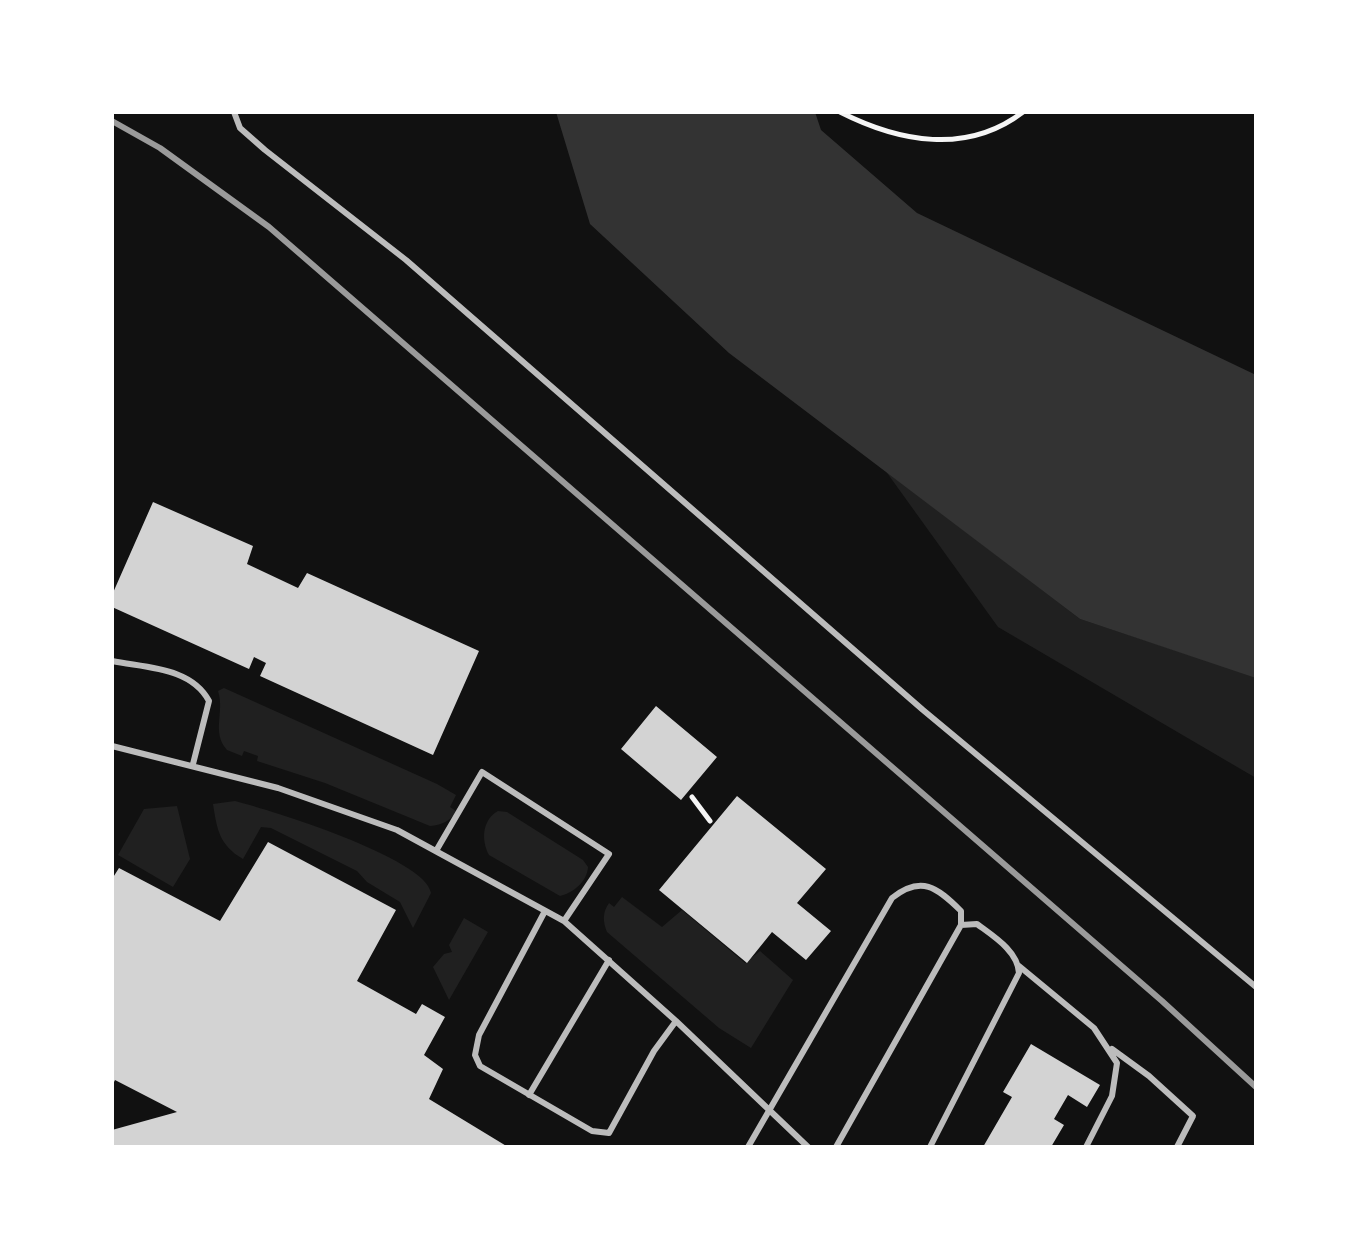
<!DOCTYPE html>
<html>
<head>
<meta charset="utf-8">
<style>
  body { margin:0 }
  #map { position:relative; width:1368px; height:1259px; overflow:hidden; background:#111; font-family:Raleway,sans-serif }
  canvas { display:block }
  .frame { position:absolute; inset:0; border:114px solid #fff; pointer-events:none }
</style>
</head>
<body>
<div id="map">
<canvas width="1368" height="1259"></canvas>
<div class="frame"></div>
</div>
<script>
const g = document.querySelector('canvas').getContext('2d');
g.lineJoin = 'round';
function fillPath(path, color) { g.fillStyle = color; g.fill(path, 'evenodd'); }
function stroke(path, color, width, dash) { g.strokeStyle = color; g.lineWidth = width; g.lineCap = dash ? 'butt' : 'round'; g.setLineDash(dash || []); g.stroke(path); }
const green = new Path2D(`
  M885 470 1080 619 1256 677V778L998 627Z
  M224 688 437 784 456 795 450 807 456 811C451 821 441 825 430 826L325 783 257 761 258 756 244 751 242 756 227 750C211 732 225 712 218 691Z
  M235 801C270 810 426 858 431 893L413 928 400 902 367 882 357 871 271 828 261 827 243 859C219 845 217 829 213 804Z
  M177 806 190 859 173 887 118 855 144 809Z
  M498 811 507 812 583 860 588 867C587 882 573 893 560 896L489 855C481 840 482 820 498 811Z
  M622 897 662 927 682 910 745 963 760 951 793 980 751 1048 719 1028 607 932C603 922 602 913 609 903L614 907Z
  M464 918 488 932 449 1000 433 967 444 954 452 952 449 945Z`);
const water = new Path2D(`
  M556 112H815L821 130 917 213 1256 375V678L1080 619 729 353 590 224Z`);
const building = new Path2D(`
  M153 502 253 546 247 564 298 588 307 573 479 651 433 755 260 676 266 663 254 657 249 669 112 607V595Z
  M656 706 717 757 681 800 621 749Z
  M737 796 826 869 797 903 831 931 806 960 772 932 747 963 659 890Z
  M268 842 396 910 357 981 416 1014 422 1004 445 1017 424 1055 443 1069 429 1099 508 1147H112V1130L177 1112 115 1080 112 1086V879L119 868 220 921Z
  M1031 1044 1100 1085 1087 1107 1068 1095 1054 1119 1064 1125 1051 1147H983L1012 1097 1003 1092Z`);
const path = new Path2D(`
  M840 112C899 142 967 155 1023 112
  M692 797 710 821`);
const service = new Path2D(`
  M234 112 240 128 265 150 406 260 923 710 1256 987
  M112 661C146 668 191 667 209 701L193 764
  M112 746 278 788 397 830 564 921 676 1021 808 1147
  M436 851 482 772 609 854 564 921
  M545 911 479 1035 475 1055 480 1066 592 1131 609 1133 654 1051 676 1021
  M1019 966 1094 1028 1117 1063 1112 1096 1086 1147
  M1112 1049 1149 1076 1193 1116 1177 1147
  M529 1095 609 960
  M748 1147 892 898C921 875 937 887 961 911V925L836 1147
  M930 1147 1019 973C1018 951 993 936 977 924L961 925`);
const rail = new Path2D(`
  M112 121 160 148 269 227 1162 1001 1256 1087`);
fillPath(green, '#202020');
fillPath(water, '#333');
fillPath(building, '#d3d3d3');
stroke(path, '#f5f5f5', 5);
stroke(service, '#bcbcbc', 6);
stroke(rail, '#9a9a9a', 6);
</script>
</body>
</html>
